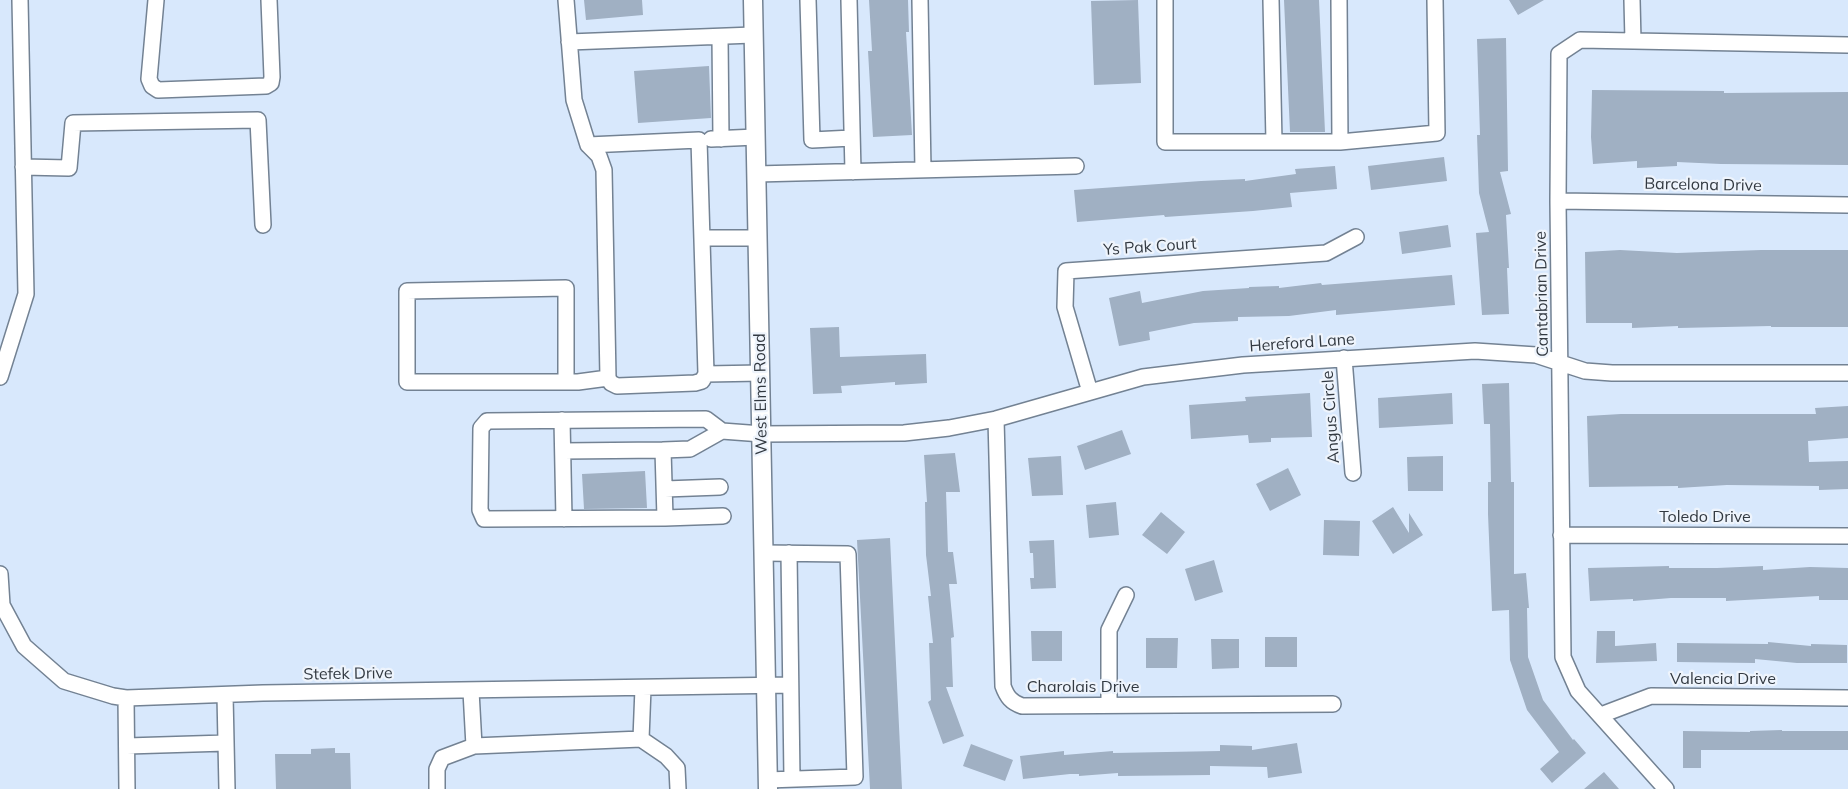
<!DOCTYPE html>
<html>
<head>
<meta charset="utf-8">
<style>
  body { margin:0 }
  canvas { display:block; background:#d8e8fc }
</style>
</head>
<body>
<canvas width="1848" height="789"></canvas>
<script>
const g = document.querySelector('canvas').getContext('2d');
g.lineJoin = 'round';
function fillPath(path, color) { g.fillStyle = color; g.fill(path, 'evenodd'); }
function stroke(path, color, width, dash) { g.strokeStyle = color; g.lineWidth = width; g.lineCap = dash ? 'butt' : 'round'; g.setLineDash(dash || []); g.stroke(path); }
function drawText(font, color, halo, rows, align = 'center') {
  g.font = font + ' Mulish,sans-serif'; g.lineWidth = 4.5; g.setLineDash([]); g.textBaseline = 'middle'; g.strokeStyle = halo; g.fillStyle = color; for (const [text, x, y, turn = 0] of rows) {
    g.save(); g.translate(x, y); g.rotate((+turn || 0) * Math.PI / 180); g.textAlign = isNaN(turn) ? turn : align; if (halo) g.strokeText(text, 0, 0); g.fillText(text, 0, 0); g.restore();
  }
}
const building = new Path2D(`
  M584 0H642L643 15 586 20Z
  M869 0H908L909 32H906L912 135 873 137 868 51H872Z
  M1138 0 1141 83 1094 85 1091 1Z
  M1284 0H1319L1325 132H1290Z
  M1509 0H1544L1518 15Z
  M1506 38 1508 171 1500 172 1511 214 1506 215 1509 268H1507L1509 314 1482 315 1476 233 1489 232 1479 193 1477 135H1480L1477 39Z
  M709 66 711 118 638 123 634 71Z
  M1592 90 1724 91V93L1848 92V165L1721 164 1677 162V166L1637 168V161L1593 164 1591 137Z
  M1444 157 1447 181 1371 190 1368 166Z
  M1335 166 1337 189 1290 193 1292 207 1253 211 1165 217 1164 215 1077 222 1074 190 1201 181 1245 179V181L1296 174 1295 169Z
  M1448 225 1451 247 1402 254 1399 232Z
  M1620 250 1677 253 1761 250H1848V327H1771V326L1678 328V326L1632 328V323H1586L1585 252Z
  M1452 275 1455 305 1336 315V310L1289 316 1238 317V321L1194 323 1149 332 1150 340 1119 346 1109 298 1140 291 1142 303 1203 291 1249 288V287L1279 286V288L1321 283 1322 285Z
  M839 327 840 357 926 354 927 383 895 385V382L841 386 842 393 813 394 810 328Z
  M1509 383 1511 482H1514V574L1526 573 1529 608H1527L1528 657 1543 700 1573 740 1574 739 1586 753 1552 783 1540 769 1559 752 1527 710 1510 660 1509 610 1492 611 1488 514V482H1491L1490 424H1484L1482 384Z
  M1310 393 1312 437 1271 438V442L1249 443 1248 435 1191 439 1189 405 1246 401 1245 397Z
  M1452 393 1453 424 1379 428 1378 398Z
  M1848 406V438L1808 441 1809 462 1848 461V489L1819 490V486L1727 485 1678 488V486L1589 487 1587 416 1621 414H1816L1815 408Z
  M1122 430 1131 454 1085 470 1077 446Z
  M955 453 960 492H946L948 552H953L957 584H949L954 637 951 638 953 687H946L964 736 943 744 928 702 931 700 929 643H933L928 596H931L926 555 925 502H927L924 455Z
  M1061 456 1063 495 1032 496 1028 458Z
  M1443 456V491H1408L1407 457Z
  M1288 468 1301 495 1270 511 1256 484Z
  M645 471 647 508 584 509 582 474Z
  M1116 502 1119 535 1089 538 1086 505Z
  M1393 507 1409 533V513L1423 535 1393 554 1372 521Z
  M1161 512 1185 532 1167 554 1142 535Z
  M1324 520 1360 521 1359 556 1323 555Z
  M890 538 902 789H870L857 540Z
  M1054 540 1056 588 1031 589 1030 578H1034L1033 553H1030L1029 541Z
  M1214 560 1223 592 1195 601 1185 569Z
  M1669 566V568H1717L1763 566V570L1810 567 1848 568V600H1819V596L1726 601V598H1671L1633 601V599L1590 601 1588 568Z
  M1031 631H1062V661H1032Z
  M1597 631H1615V646L1656 643 1657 661 1596 663Z
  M1265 637H1297V667H1265Z
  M1146 638H1178L1177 668H1146Z
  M1211 639H1239V668L1212 669Z
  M1768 642 1811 646V644L1847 645V663H1797L1755 659V663L1677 662V643L1768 644Z
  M1782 730V731H1848V750H1701V768H1683V731L1750 732V731Z
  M1297 743 1302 773 1268 778 1267 767 1210 766V775L1118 776V773L1079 776V774H1070L1023 779 1020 756 1064 751V755L1113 751V753L1220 751V745L1252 746V750Z
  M971 744 1013 760 1005 781 963 766Z
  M335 748V753H350L351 789H276L275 754H311V749Z
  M1604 772 1619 789H1584Z`);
const minor = new Path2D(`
  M156 0 149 79 152 86 158 90 266 86 271 83 272 77 269 0
  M566 0 574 100 588 145 599 156 604 170 608 378 611 383 617 386 695 383 702 381 706 374 761 373
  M808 0 812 140 852 138
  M849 0 853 172
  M920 0 923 170
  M1165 0V142H1340
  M1271 0 1274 142
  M1339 0 1340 142 1437 133 1435 0
  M1632 0 1633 41
  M720 37 721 139
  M569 42 753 35
  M711 139 756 137
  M588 145 699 140 706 374
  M23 167 69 168 73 123 258 120 263 225
  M756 174 1076 166
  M1558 201 1848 205
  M703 238H758
  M1344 358 1353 473
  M0 377 26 294 20 0
  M566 382V288L407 291V382H578L608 378
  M1090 392 1065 307 1066 271 1326 253 1356 237
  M996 419 1003 686C1007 697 1011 702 1022 706L1333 704
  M562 420 564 519
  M722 431 690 449 663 450 665 518 484 519 480 510 481 428 487 421 706 419 722 431 762 434 904 433 949 428 996 419 1143 377 1243 365 1475 351 1536 355 1585 371 1612 373H1848
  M563 451 663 450
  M665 489 720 487
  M665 518 723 516
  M1561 535 1848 536
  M763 553 848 554 855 777 767 780
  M789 553 792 779
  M0 574 2 605 24 646 64 681 113 696 126 698 263 693 790 685
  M225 695 227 789
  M126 698 127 789
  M1109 705V630L1126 595
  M1601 715 1651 696 1848 698
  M641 739 666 756 677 768 678 789
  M127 746 226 743
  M474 746 641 739 643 688
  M437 789V769L442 758 474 746 471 691
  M1666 789 1578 691 1563 657 1558 201 1559 54 1580 40 1848 45`);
const major = new Path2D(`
  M753 0 768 789`);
const streetNames = [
  ["Barcelona Drive",1703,185,1],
  ["Ys Pak Court",1150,247,-4],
  ["Cantabrian Drive",1542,294,-91],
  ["Hereford Lane",1302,343,-4],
  ["West Elms Road",761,394,-91],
  ["Angus Circle",1331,417,-94],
  ["Toledo Drive",1705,517],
  ["Stefek Drive",348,674,-1],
  ["Valencia Drive",1723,679],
  ["Charolais Drive",1083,687]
];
fillPath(building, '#a0b0c3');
stroke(minor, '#738293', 18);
stroke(major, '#738293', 21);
stroke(minor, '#fff', 15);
stroke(major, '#fff', 18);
drawText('16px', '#323941', '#eef4fc', streetNames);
</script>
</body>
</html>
